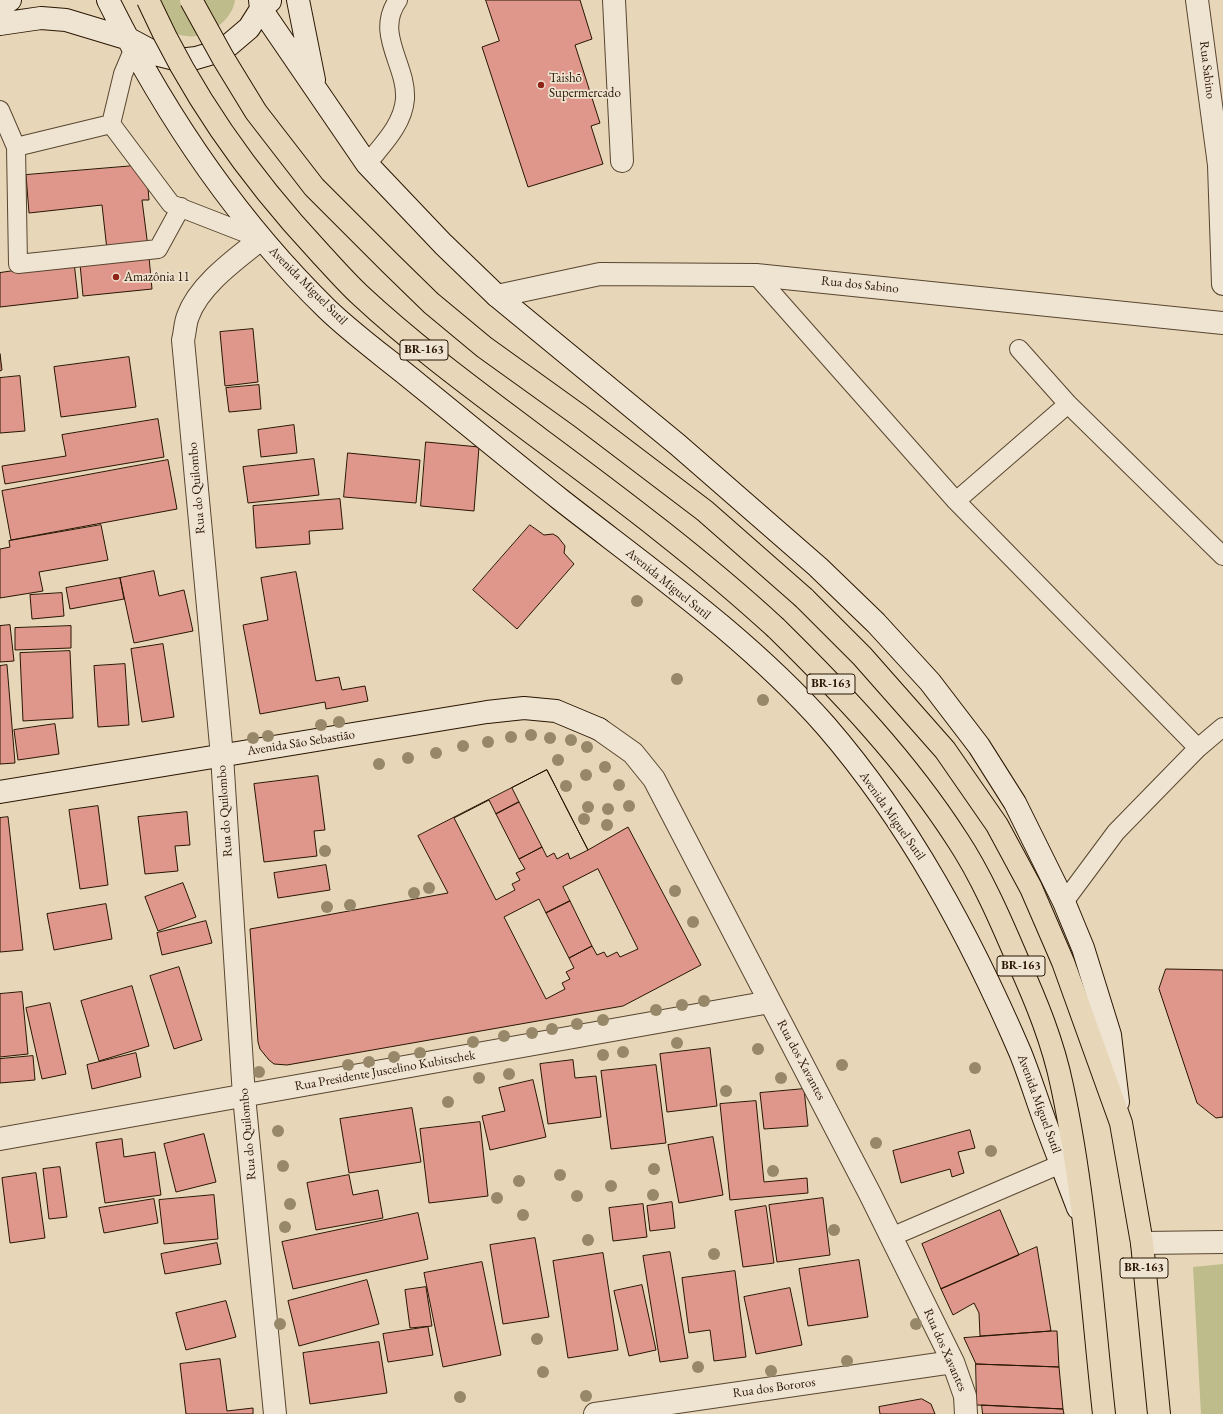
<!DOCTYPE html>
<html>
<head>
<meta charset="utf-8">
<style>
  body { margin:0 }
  canvas { display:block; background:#e7d6b8 }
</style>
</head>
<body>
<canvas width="1223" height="1414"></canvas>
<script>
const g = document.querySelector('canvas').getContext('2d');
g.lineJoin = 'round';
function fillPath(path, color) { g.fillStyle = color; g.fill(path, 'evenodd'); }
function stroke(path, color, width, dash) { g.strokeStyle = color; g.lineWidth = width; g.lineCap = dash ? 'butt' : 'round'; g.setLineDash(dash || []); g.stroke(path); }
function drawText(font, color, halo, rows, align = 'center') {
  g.font = font + ' "EB Garamond",serif'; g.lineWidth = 3.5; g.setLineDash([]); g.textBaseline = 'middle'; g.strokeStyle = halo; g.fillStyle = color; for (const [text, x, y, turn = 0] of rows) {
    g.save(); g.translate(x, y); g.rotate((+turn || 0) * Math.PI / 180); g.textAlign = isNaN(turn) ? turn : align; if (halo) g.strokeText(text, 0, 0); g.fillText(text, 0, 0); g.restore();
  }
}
const green = new Path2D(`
  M142 0H235C233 18 213 33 196 36 187 38 174 33 165 31Z
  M1223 1264V1414H1201L1193 1267Z`);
const building = new Path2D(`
  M486 0H580L592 39 575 45 600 123 591 126 603 164 528 187 482 47 499 41Z
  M146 165 149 200H142L149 255 108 259 102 205 29 213 26 175Z
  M149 257 152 289 83 296 80 264Z
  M74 262 78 298 0 307V273Z
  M253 329 258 382 225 386 220 332Z
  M0 354 2 370 0 371Z
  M129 357 136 407 61 417 54 367Z
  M20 376 25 431 0 433V378Z
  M259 385 261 409 229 412 226 388Z
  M158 419 164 457 5 484 2 466 66 456 62 435Z
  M294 425 297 453 261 457 258 430Z
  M426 442 479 447 474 511 421 506Z
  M348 453 420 460 416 503 344 497Z
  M314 459 319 495 248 503 243 467Z
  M168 460 177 509 11 540 2 491Z
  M340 499 343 529 309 531 310 544 256 548 253 506Z
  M101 525 108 560 39 572 43 591 0 598V549L10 547 9 541Z
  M530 525 544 535 553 534 558 537 565 546 564 553 574 564 517 629 473 590Z
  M154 571 159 596 184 590 193 631 134 643 120 578Z
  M296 572 316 681 339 677 342 690 365 686 368 701 326 709 325 702 260 714 243 625 268 620 261 578Z
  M120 578 124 599 70 609 66 588Z
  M62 593 64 616 32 619 30 595Z
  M10 625 14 661 0 662V626Z
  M71 626V648L15 650V628Z
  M163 644 174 717 142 722 131 649Z
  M70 651 73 718 23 721 20 653Z
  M125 664 129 725 98 727 94 666Z
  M7 665 15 763 0 764V666Z
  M55 724 59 754 18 760 14 730Z
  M547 770 588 850 570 859 568 853 557 859 554 853 547 857 542 847 519 859 525 869 516 873 520 880 512 884 515 890 496 900 454 818 489 800 496 814 519 802 512 788Z
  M547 770 588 850 628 827 701 965 623 1006 287 1065 274 1064 269 1060 260 1049 258 1042 250 929 448 893 418 836Z
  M318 776 325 830 314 831 317 856 264 862 254 784Z
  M519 802 542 847 519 859 496 814Z
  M98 806 108 885 80 889 69 810Z
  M187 812 190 845 175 846 178 871 145 874 138 817Z
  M8 817 23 950 0 952V818Z
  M326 865 330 890 278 898 274 873Z
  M598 869 638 949 620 957 617 952 607 957 604 952 597 955 592 946 569 958 574 968 566 972 570 979 562 983 565 989 546 999 504 917 539 899 546 913 570 901 563 887Z
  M183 883 196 917 158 931 145 897Z
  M570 901 592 946 569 958 546 913Z
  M106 904 112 939 54 950 47 914Z
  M206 921 212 943 162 955 157 933Z
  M179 967 202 1040 174 1049 150 976Z
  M1166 969 1223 970V1117L1216 1118 1197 1103 1159 989Z
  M132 986 149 1046 99 1061 81 1001Z
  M22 992 28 1054 0 1057V994Z
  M50 1003 66 1074 42 1079 26 1008Z
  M710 1048 717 1106 667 1112 660 1054Z
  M136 1053 141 1077 92 1089 87 1065Z
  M33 1056 35 1080 0 1083V1059Z
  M573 1060 575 1078 596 1076 601 1117 548 1124 540 1064Z
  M656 1065 666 1143 611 1149 601 1071Z
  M533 1080 546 1137 490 1150 482 1116 505 1111 499 1088Z
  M804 1089 808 1126 764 1129 760 1093Z
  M756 1101 764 1182 807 1178 808 1193 730 1200 720 1104Z
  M412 1108 421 1162 349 1173 340 1119Z
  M480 1122 488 1196 429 1203 420 1129Z
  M970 1130 975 1148 958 1152 964 1173 952 1177 950 1169 901 1183 893 1151Z
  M204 1134 216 1182 176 1192 164 1144Z
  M713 1137 723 1195 679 1203 668 1145Z
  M122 1139 124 1157 155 1152 161 1195 105 1203 96 1143Z
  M60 1167 67 1217 49 1219 43 1169Z
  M36 1173 45 1238 10 1243 2 1178Z
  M349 1175 353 1195 378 1190 383 1218 316 1230 307 1183Z
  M214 1195 218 1239 164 1244 159 1200Z
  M823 1198 830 1255 777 1262 769 1205Z
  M154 1199 158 1223 104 1233 99 1208Z
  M672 1202 675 1228 650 1231 647 1206Z
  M643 1204 647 1237 613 1241 609 1208Z
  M766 1206 774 1263 743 1267 735 1211Z
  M1000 1210 1019 1255 941 1289 922 1244Z
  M418 1213 428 1259 293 1289 282 1242Z
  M535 1238 549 1317 503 1324 490 1245Z
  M217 1243 221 1264 165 1274 161 1254Z
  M1037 1247 1051 1331 980 1336 979 1313 974 1303 953 1315 941 1289Z
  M670 1252 688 1358 660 1362 643 1256Z
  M603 1253 618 1350 568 1358 553 1261Z
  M859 1260 868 1317 808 1326 799 1269Z
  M482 1262 501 1355 443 1367 424 1273Z
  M735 1271 746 1357 714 1361 710 1330 689 1333 682 1278Z
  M367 1280 379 1324 299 1346 288 1301Z
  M642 1285 656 1350 629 1356 614 1291Z
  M426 1287 432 1326 410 1328 405 1290Z
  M790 1288 802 1345 756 1354 744 1297Z
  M226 1301 236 1337 186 1350 176 1313Z
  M428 1327 433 1355 388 1362 383 1334Z
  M1051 1331H1057L1059 1367 976 1364 964 1338Z
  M379 1342 387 1393 310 1404 303 1353Z
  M220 1359 227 1411 253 1408V1414H186L180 1364Z
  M976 1364 1059 1367 1063 1409 977 1405Z
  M922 1399 931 1404 935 1414H880L879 1407Z
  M982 1405 1063 1409 1064 1414H983Z`);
const lane = new Path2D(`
  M0 110 16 147 111 124 123 74 134 48
  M111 124 171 204 261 239
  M16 147 18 264 158 249 181 207
  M367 164C382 145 403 125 405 99 407 64 374 34 398 0
  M756 275 956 501 1198 748
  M1019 349 1068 404 1223 556
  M956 501 1068 404
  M1064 902 1116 832 1198 748 1223 727
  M891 1237 1061 1164`);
const street = new Path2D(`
  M614 0 622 161
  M1197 0 1219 165 1223 284
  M261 239C236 259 199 285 188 316 185 323 185 333 183 340L222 756 244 1096 275 1414
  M497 296 600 274 756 275 1223 323
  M599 729 633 753 654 779 870 1194 953 1362 965 1396 966 1414
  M0 1139 770 1002
  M1142 1243 1223 1242
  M595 1414 953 1362`);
const secondary = new Path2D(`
  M108 0C164 113 237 221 327 309 355 336 389 360 419 385 466 423 513 462 561 500 652 571 749 639 826 726 909 822 970 936 1020 1052 1029 1074 1036 1097 1044 1119 1055 1149 1067 1179 1078 1208
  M260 0 261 9 367 164 443 244 497 296 678 445 818 567 876 623 930 682 979 746 1015 803 1064 902 1083 948 1110 1035 1118 1102
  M298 0 314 80
  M0 7 10 0
  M0 24 41 18 66 20 129 39 159 55 179 60 196 58 213 53 229 45 249 28 261 9 270 1
  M0 792 487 712 524 708 556 711 599 729`);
const highway = new Path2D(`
  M804 598 862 656 945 750 997 825 1031 888 1063 962 1121 1123 1142 1243 1159 1414
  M776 628C842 693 906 760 957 839 981 875 1001 921 1018 961 1036 1001 1053 1042 1062 1086 1085 1193 1092 1305 1104 1414`);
const highwayBridge = new Path2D(`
  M148 0C190 94 250 178 320 253 333 267 346 282 360 295 417 348 479 393 540 439 621 499 702 560 776 628
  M191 0 223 58 256 112 314 187 390 263 431 303 484 347 580 416 705 511 804 598`);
const trees = [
  [637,601],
  [677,679],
  [763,700],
  [339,722],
  [321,725],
  [531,735],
  [268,736],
  [511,737],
  [253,738],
  [550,738],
  [571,740],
  [488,742],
  [463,746],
  [587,747],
  [436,753],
  [408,758],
  [558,760],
  [379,764],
  [605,767],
  [586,775],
  [619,785],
  [566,786],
  [629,806],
  [588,807],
  [608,809],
  [584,819],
  [607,825],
  [325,851],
  [429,888],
  [675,891],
  [414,893],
  [350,905],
  [327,907],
  [693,922],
  [704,1001],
  [682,1005],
  [656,1010],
  [603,1020],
  [577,1024],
  [552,1029],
  [532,1033],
  [504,1036],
  [473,1042],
  [677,1043],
  [758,1049],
  [623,1052],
  [420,1053],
  [603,1055],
  [394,1057],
  [369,1062],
  [348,1065],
  [842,1065],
  [975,1068],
  [259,1072],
  [509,1074],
  [479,1078],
  [781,1078],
  [726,1091],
  [448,1102],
  [278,1131],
  [876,1143],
  [991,1151],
  [283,1166],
  [654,1169],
  [773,1171],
  [560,1175],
  [519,1181],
  [611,1186],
  [653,1195],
  [577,1196],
  [497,1198],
  [290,1204],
  [523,1215],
  [285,1227],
  [834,1230],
  [588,1240],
  [714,1254],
  [280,1324],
  [916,1324],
  [537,1339],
  [847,1361],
  [698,1367],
  [771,1371],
  [543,1372],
  [586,1396],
  [460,1397]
];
const markers = [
  [541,85,4,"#8f2418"],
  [116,277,4,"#8f2418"]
];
const shields = [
  [424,350,48],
  [831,684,48],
  [1021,966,48],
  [1144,1268,48]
];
const shieldNames = [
  ["BR-163",424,350],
  ["BR-163",831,684],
  ["BR-163",1021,966],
  ["BR-163",1144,1268]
];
const streetNames = [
  ["Rua Sabino",1207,70,83],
  ["Rua dos Sabino",860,285,6],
  ["Avenida Miguel Sutil",308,286,45],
  ["Rua do Quilombo",197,488,-95],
  ["Avenida Miguel Sutil",668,584,39],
  ["Avenida São Sebastião",301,743,-9],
  ["Rua do Quilombo",225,811,-94],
  ["Avenida Miguel Sutil",892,816,55],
  ["Rua dos Xavantes",801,1060,62],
  ["Rua Presidente Juscelino Kubitschek",385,1071,-10],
  ["Avenida Miguel Sutil",1039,1104,70],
  ["Rua do Quilombo",248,1134,-95],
  ["Rua dos Xavantes",945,1350,66],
  ["Rua dos Bororos",774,1388,-8]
];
const poiNames = [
  ["Taishō",549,78],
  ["Supermercado",549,93],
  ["Amazônia 11",124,277]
];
fillPath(green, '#bdbc8a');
fillPath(building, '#df968b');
stroke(building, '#291602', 1);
stroke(lane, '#584630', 20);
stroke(street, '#584630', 24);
stroke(secondary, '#291602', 24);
stroke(highway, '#291602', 24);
stroke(lane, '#efe4d1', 18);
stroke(street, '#efe4d1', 22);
stroke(secondary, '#efe4d1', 22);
stroke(highway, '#e7d6b8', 22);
stroke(highwayBridge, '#291602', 24, []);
stroke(highwayBridge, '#e7d6b8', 22);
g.fillStyle = '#97886a';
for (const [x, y] of trees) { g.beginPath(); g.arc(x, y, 6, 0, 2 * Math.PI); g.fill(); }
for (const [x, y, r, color] of markers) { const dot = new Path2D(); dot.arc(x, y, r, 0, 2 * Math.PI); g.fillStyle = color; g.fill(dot); stroke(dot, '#efe4d1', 1.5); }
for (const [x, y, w] of shields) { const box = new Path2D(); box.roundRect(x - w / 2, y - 10, w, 20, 3); g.fillStyle = '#efe4d1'; g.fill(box); stroke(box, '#291602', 1); }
drawText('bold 12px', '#291602', null, shieldNames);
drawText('13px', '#291602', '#efe4d1', streetNames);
drawText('13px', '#291602', '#efe4d1', poiNames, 'left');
</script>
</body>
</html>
